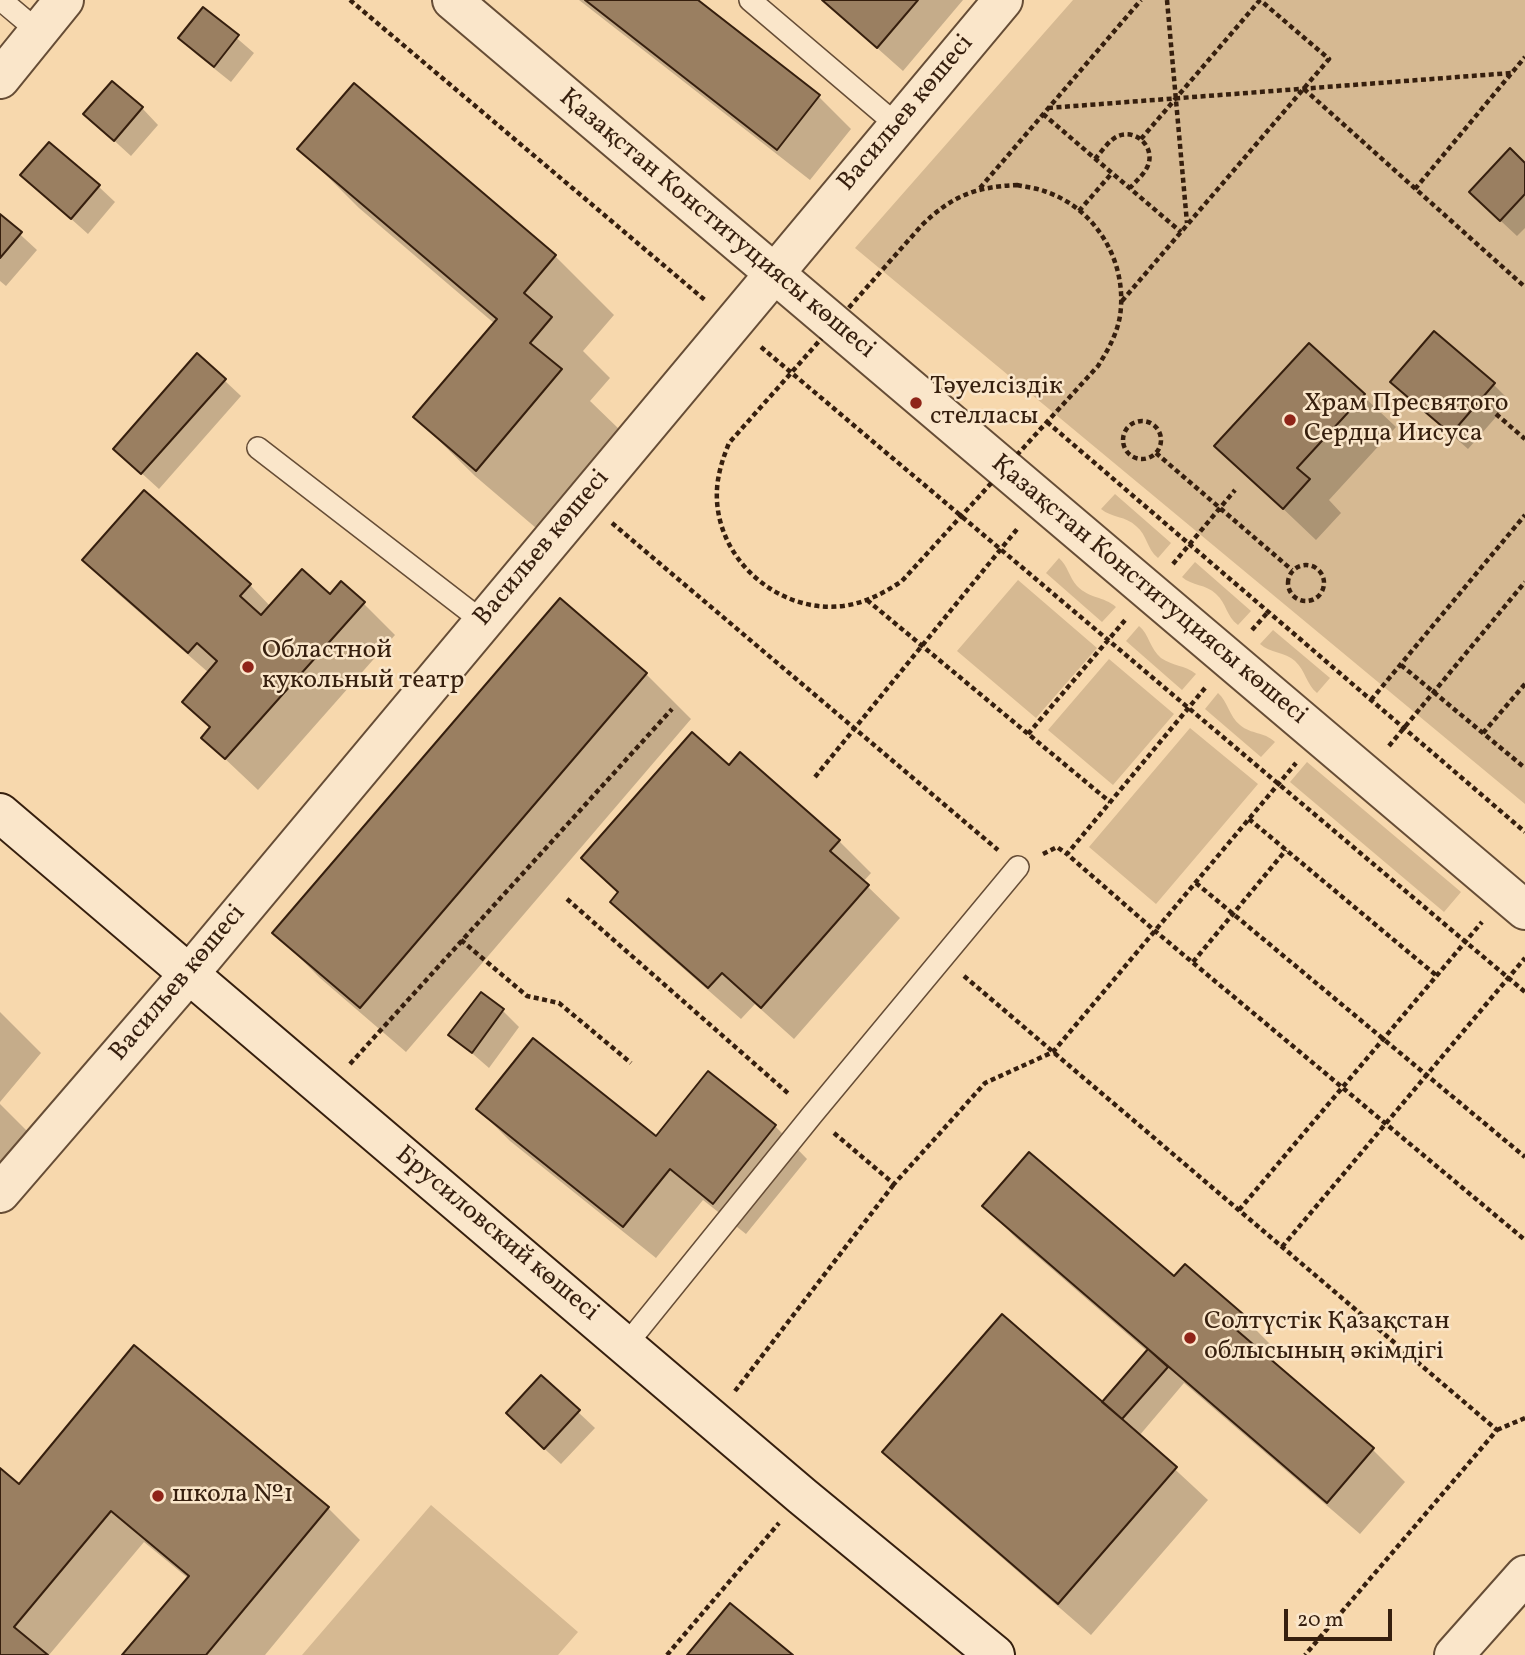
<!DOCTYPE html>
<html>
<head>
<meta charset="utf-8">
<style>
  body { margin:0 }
  #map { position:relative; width:1525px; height:1655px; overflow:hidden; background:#f7d8ad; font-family:Vollkorn,serif }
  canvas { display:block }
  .scale { position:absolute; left:1284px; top:1609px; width:108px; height:32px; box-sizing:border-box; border:4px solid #361f0e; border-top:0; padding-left:9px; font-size:21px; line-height:24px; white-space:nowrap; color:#361f0e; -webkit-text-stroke:5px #fae6ca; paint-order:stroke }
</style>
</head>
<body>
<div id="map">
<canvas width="1525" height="1655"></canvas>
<div class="scale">20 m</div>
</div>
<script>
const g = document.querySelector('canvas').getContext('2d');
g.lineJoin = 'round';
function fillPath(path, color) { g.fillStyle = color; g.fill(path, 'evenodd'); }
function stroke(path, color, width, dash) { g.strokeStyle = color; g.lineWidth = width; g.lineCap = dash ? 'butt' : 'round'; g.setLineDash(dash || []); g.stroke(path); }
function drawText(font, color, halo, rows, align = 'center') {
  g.font = font + ' Vollkorn,serif'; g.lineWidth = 5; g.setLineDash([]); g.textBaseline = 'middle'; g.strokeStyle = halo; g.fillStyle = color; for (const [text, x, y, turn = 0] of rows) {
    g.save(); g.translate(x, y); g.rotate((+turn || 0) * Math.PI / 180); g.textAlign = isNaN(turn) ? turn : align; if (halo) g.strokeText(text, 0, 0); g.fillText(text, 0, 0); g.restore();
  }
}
const green = new Path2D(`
  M1073 0H1525V804L855 248Z
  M1115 494 1171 543 1158 558C1146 548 1148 536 1136 526 1126 516 1112 518 1101 509Z
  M1059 558C1068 566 1069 577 1077 586 1090 599 1103 596 1116 607L1102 622 1046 573Z
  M1195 562 1251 611 1238 625C1226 616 1227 604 1216 594 1206 584 1192 586 1182 577Z
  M1018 580 1097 648 1036 718 957 651Z
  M1139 626C1149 634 1150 649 1161 658 1172 666 1185 665 1196 674L1182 690 1126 641Z
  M1273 630 1330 678 1317 693C1306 684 1306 671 1295 661 1285 652 1270 653 1260 644Z
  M1109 659 1174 714 1113 785 1048 730Z
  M1218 693C1228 702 1229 716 1240 725 1252 735 1263 731 1275 742L1261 757 1205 709Z
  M1190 728 1258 784 1156 904 1089 847Z
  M1307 762 1461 892 1444 912 1290 782Z
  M431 1505 578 1632 558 1655H302Z`);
const shadow = new Path2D(`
  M579 0H695L819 97 851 129 810 180Z
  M823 0H963L903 71Z
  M203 9 254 53 231 82 196 54 180 38Z
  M142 108 158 125 131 156 85 114Z
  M300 149 555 256 614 315 583 351 610 378 590 401 620 430 536 528 475 476 415 417 495 324 359 208Z
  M1525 165V228L1517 236 1487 208Z
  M22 175 98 186 115 202 88 234Z
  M0 216 37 250 6 286 0 281Z
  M1309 345 1396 427 1329 500 1341 513 1316 540 1217 446Z
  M224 380 241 396 159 489 115 449Z
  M1392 382 1493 384 1510 401 1468 449Z
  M84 560 250 585 271 607 363 603 395 635 258 790 203 738 211 729 184 702 209 673 116 592Z
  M646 674 691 719 406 1052 320 978 275 933Z
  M729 768 839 841 871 873 863 882 900 918 794 1039 755 1004 741 1019 644 934 612 902 619 894 583 858Z
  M482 995 503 1011 519 1027 489 1068 451 1035Z
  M0 1012 41 1053 0 1102Z
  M708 1073 775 1126 807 1159 746 1234 703 1200 656 1258 510 1141 478 1109 656 1138Z
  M0 1104 32 1136 0 1175Z
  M984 1206 1174 1278 1185 1266 1242 1316 1274 1348 1266 1357 1373 1450 1405 1482 1360 1534 1184 1383 1139 1436 1208 1500 1091 1635 917 1484 885 1452 1108 1409 1148 1352 1016 1238Z
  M578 1412 595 1428 561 1464 524 1430Z
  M0 1471 19 1487 328 1508 360 1540 265 1655H125L189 1579 144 1542 49 1655H0Z`);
const building = new Path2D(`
  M585 0H698L820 95 777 150Z
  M822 0H918L877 48Z
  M203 7 239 35 214 67 178 38Z
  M112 81 143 107 114 141 83 114Z
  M354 83 556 255 524 293 552 317 530 343 562 369 476 471 413 417 497 319 297 149Z
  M49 142 100 185 71 219 20 175Z
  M1510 148 1525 163V194L1500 221 1469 192Z
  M0 214 22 232 0 258Z
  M1434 331 1495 383 1451 434 1390 382Z
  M1309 343 1365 394 1297 468 1310 479 1283 509 1214 446Z
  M197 353 226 379 141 474 113 449Z
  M144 490 251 584 240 596 261 615 302 569 330 594 341 581 365 602 225 759 201 738 210 727 182 702 217 661 197 643 188 653 82 560Z
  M560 598 647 673 360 1008 272 933Z
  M692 732 729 765 740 752 840 840 830 851 869 885 761 1008 722 973 708 988 610 902 618 892 581 858Z
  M481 992 504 1009 472 1053 448 1035Z
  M533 1038 656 1136 708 1071 776 1125 713 1204 670 1169 623 1227 476 1109Z
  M1029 1152 1174 1276 1185 1264 1243 1314 1233 1327 1374 1448 1327 1503 982 1206Z
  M1002 1314 1177 1467 1058 1604 882 1452Z
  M134 1345 329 1507 206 1655H122L189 1576 111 1511 14 1627 48 1655H0V1468L19 1484Z
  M1148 1349 1168 1367 1122 1419 1102 1402Z
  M541 1375 580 1410 544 1449 506 1413Z
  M730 1603 793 1655H687Z`);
const path = new Path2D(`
  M350 0 706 301
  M1167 0 1187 223
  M1304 89 1525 287
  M1048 108 1511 73
  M1043 114 1181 232
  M1141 139 1260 0
  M1095 159C1102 151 1109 140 1118 136 1135 129 1153 145 1149 162 1147 172 1136 181 1130 188
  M1017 185C1026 187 1036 188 1044 191 1096 208 1128 262 1120 316 1117 334 1108 350 1098 366L902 581C884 593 865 603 843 606 777 614 713 557 717 489 718 473 723 458 729 443L922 225C952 196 975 187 1017 185Z
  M980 188 1141 0
  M1415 189 1525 57
  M1079 211 1112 173
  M1122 301 1329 59 1260 0
  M761 347 1525 992
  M1496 414 1525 439
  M1123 440a19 19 0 1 1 38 0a19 19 0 1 1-38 0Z
  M1047 422 1525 832
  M1156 453 1292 570
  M612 523 998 850
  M1173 564 1235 490
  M1288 583a18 18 0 1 1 36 0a18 18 0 1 1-36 0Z
  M867 600 1110 802
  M1252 630 1268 612
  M1401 665 1525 768
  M1205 688 1067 854 1155 931 1525 1240
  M1371 700 1525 515
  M1483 733 1525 684
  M1028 734 1126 619
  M1389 746 1525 582
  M815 777 1018 528
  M1249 819 1437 976
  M1043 854 1057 847 1067 854
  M1196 883 1525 1157
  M567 899 790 1095
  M461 940 527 996 559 1003 631 1063
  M1193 962 1286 850
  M964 976 1497 1430 1305 1655
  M350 1064 672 709
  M834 1133 894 1184 985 1083 1053 1052 1296 763
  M1239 1210 1482 922
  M1282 1247 1525 958
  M735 1391 894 1184
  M1497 1430 1525 1418
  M667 1655 779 1523`);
const lane = new Path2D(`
  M1 0 39 32
  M750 0 898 126
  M258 448 482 621
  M626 1345 812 1115 1018 867`);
const street = new Path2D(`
  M452 0 1525 910
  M0 79 64 0
  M0 1193 189 974 1003 0
  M1454 1655 1525 1575`);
const secondary = new Path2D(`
  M0 813 802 1496 995 1655`);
const markers = [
  [916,403,7,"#8f2418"],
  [1290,420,7,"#8f2418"],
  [248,667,7,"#8f2418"],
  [1190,1338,7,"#8f2418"],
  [158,1496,7,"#8f2418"]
];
const streetNames = [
  ["Васильев көшесі",907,114,-50],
  ["Қазақстан Конституциясы көшесі",716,225,40],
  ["Васильев көшесі",543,549,-50],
  ["Қазақстан Конституциясы көшесі",1148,591,40],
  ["Васильев көшесі",179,984,-50],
  ["Брусиловский көшесі",496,1235,40]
];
const poiNames = [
  ["Тәуелсіздік",930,388],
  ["стелласы",930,418],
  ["Храм Пресвятого",1304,405],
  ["Сердца Иисуса",1304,435],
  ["Областной",262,652],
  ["кукольный театр",262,682],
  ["Солтүстік Қазақстан",1204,1323],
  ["облысының әкімдігі",1204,1353],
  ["школа №1",172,1496]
];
fillPath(green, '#d6b992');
fillPath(shadow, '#0003');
fillPath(building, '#9a7f61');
stroke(building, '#361f0e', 2);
stroke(lane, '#664d36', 24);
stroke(street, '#664d36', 42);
stroke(secondary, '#361f0e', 42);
stroke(path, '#361f0e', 4.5, [5, 3.5]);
stroke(lane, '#fae6ca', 21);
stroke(street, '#fae6ca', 38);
stroke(secondary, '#fae6ca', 38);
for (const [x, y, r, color] of markers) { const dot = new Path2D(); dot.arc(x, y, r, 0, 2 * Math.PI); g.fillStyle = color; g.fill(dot); stroke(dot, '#fae6ca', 2.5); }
drawText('26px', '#361f0e', '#fae6ca', streetNames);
drawText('26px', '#361f0e', '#fae6ca', poiNames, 'left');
</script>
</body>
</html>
